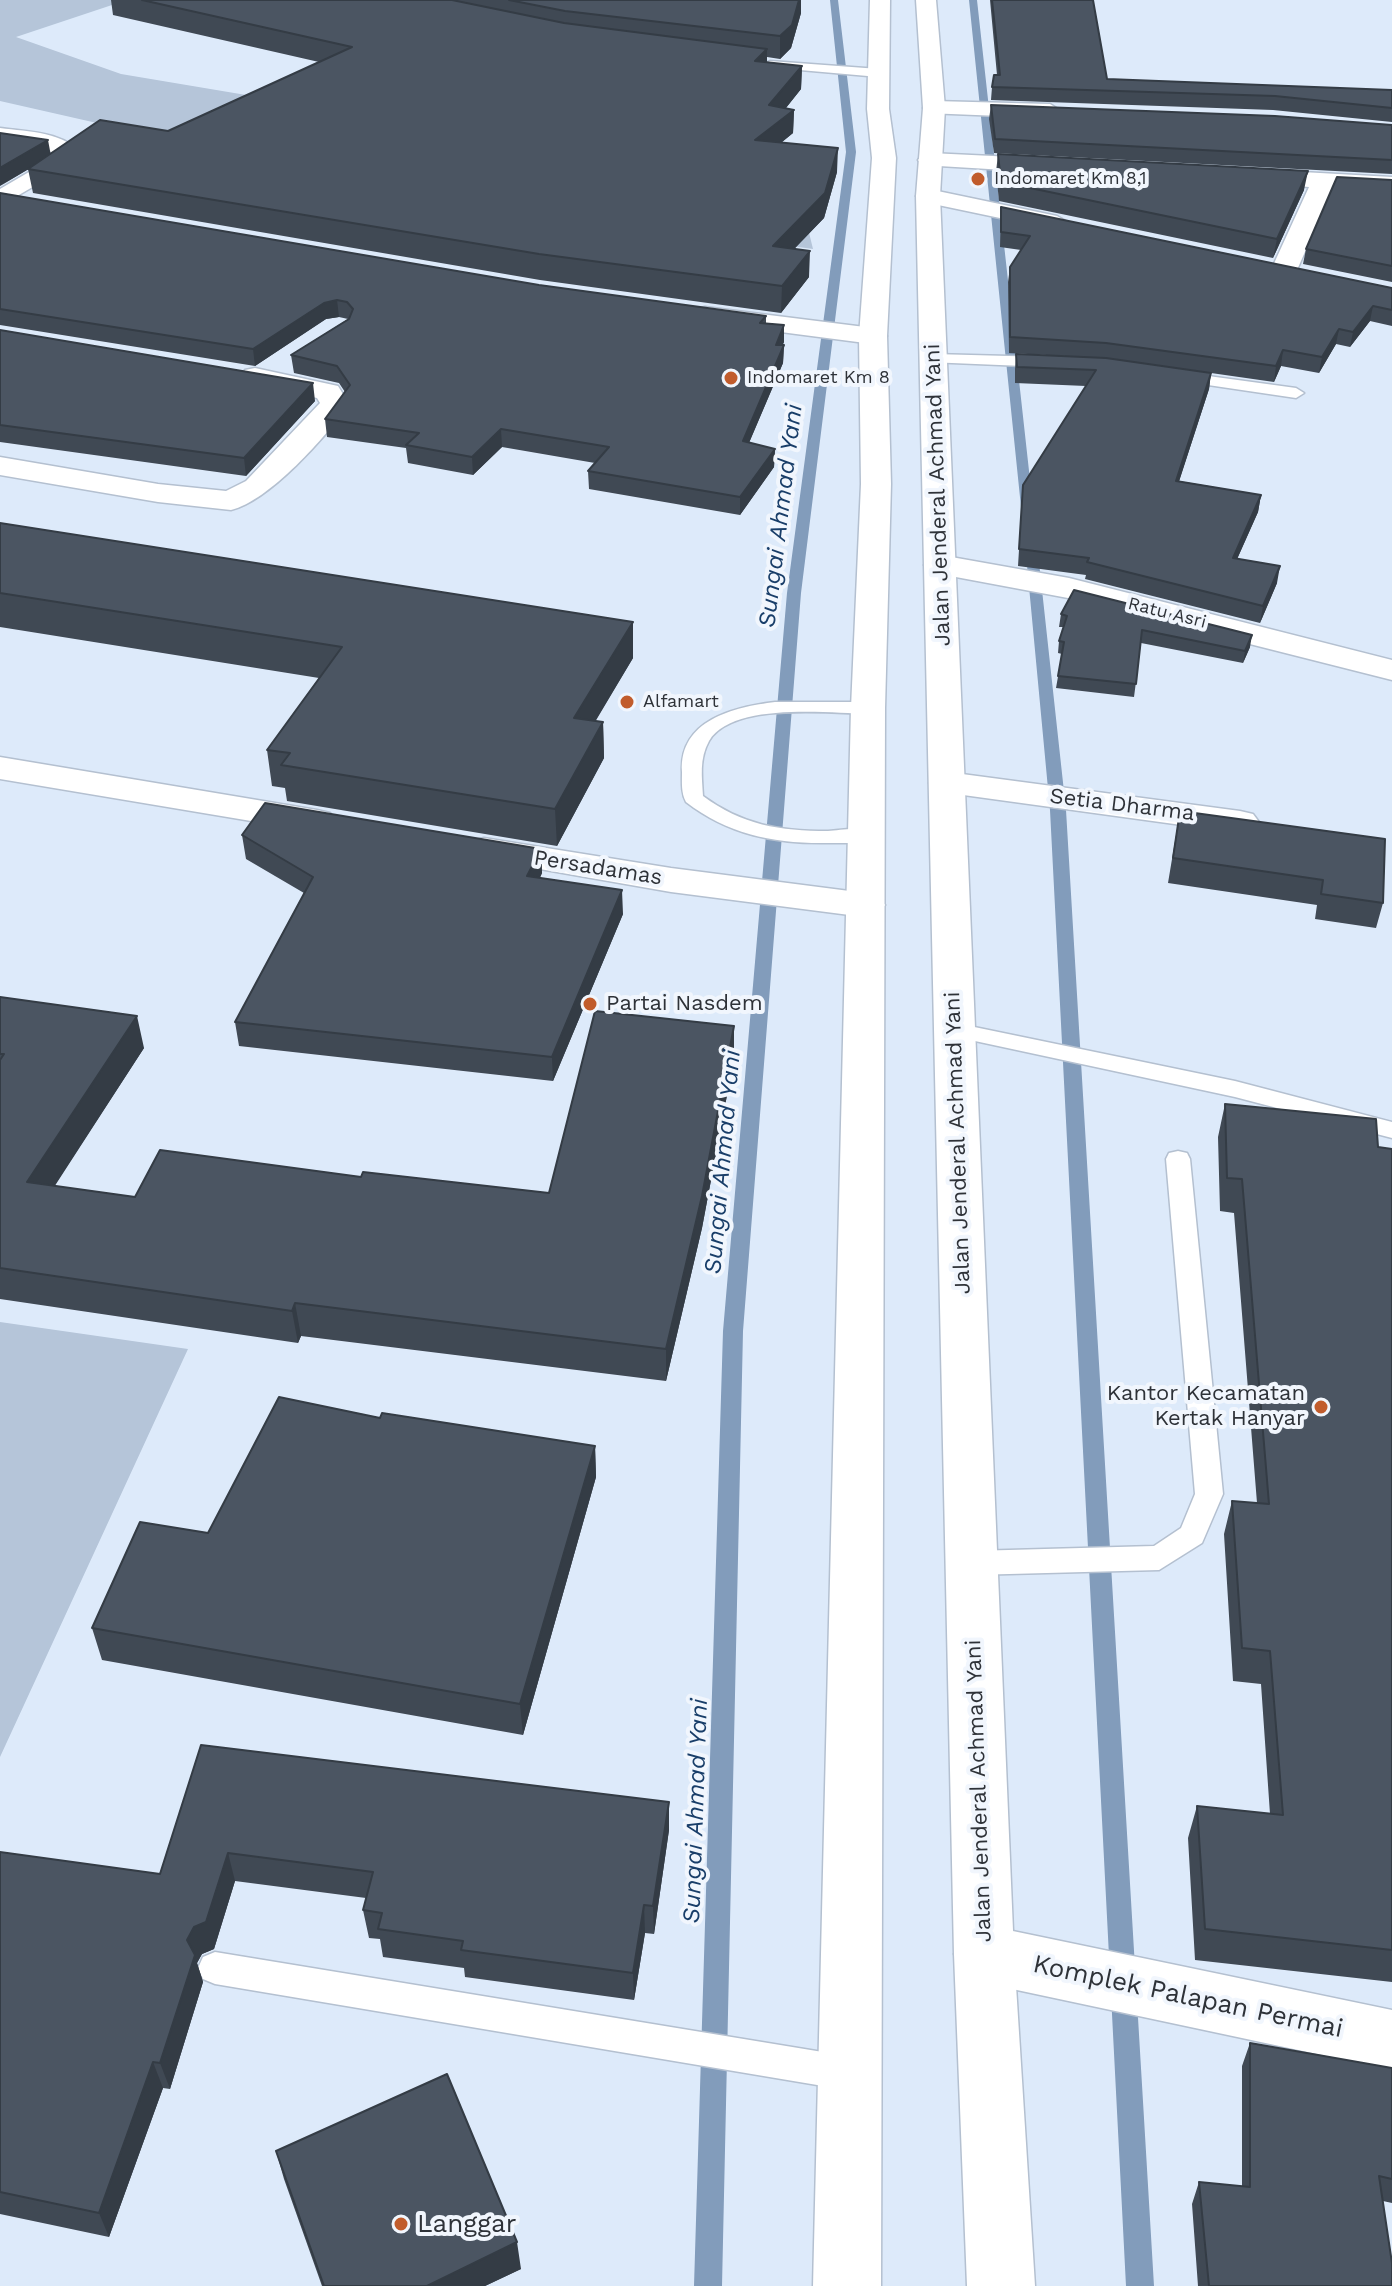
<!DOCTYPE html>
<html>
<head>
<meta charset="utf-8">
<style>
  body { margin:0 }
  canvas { display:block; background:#ddeafa }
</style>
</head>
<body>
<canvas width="1392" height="2286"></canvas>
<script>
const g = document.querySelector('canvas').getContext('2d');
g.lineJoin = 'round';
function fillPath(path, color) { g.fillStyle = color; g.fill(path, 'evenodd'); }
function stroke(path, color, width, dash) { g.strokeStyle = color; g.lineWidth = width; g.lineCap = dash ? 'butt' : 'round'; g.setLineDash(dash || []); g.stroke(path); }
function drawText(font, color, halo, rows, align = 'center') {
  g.font = font + ' "Work Sans",sans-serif'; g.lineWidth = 8; g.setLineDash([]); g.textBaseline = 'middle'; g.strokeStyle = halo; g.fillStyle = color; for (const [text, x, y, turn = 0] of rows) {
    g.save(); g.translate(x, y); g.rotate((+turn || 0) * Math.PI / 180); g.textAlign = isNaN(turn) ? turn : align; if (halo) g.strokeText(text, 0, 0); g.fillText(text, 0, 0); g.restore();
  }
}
const green = new Path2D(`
  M0 0H127L16 37 121 74 258 97 804 212 813 249 576 216 546 225 0 101Z
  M0 1322 188 1349 0 1757Z`);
const stream = new Path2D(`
  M830 0H838L856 152 801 593 743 1331 722 2286H694L723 1331 787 593 846 152Z
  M969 0H977L1033 507 1027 511 1021 507Z
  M1031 540 1037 544 1066 810 1154 2286H1126L1050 810 1025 544Z`);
const service = new Path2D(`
  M770 61 879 69 885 73 879 77 766 67V63Z
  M933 354 1047 357 1055 362 1047 367 928 362 925 359Z
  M1179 372 1296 388 1304 393 1296 398 1174 380V374Z
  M775 702H868L878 708 868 714C828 713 732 702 709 741 699 759 702 777 703 796 742 825 780 831 828 831 842 830 867 825 876 836L873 840C859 844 844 843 829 843 775 844 729 835 686 802 681 793 682 782 682 772 679 720 734 707 775 702Z
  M955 1023 1235 1081 1392 1122V1138L1235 1097 947 1035 944 1030Z
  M1178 1151 1187 1153 1190 1159 1223 1494 1202 1543 1159 1570 972 1575 962 1571 958 1563 962 1555 972 1551 1154 1546 1181 1528 1195 1494 1166 1159 1169 1153Z
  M215 1952 847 2056 859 2061 864 2073 859 2085 847 2090 215 1984 203 1979 198 1968 203 1957Z`);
const minor = new Path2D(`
  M934 101 1050 104 1061 111 1050 118 926 113 923 108 926 103Z
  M0 128C29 132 65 131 84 157L0 206V189L58 155 39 147 0 142Z
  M930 153 1055 159 1067 166 1055 173 922 165 918 160 922 155Z
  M1248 169 1392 177V191L1333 188 1297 270 1284 278 1271 270 1309 187 1240 181 1236 176Z
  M928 189 1057 216 1069 223 1057 230 919 201 916 196 919 191Z
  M705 307 873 328 883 330 887 336 883 342 873 344 696 321 692 315 696 309Z
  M255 368 338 386 349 404C327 436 269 501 231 510L158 502 0 475V457L158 484 226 491 246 481 320 403 317 398 245 382 241 376 245 370Z
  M940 555 1069 578 1392 660V680L1068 598 929 572 924 565 929 558Z
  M0 757 317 810 330 813 336 821 330 829 317 832 0 779Z
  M947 772 1240 811 1253 814 1259 822 1253 830 1240 833 934 791 929 783 934 775Z
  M484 838 671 868 865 893 879 897 885 905 879 913 865 917 671 892 471 857 465 849 471 841Z
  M984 1925 1392 2010V2070L984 1983 962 1974 954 1954 962 1934Z`);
const trunk = new Path2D(`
  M870 0H890L889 109 896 158 887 336 891 484 885 708 881 2286H813L851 708 861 484 859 336 872 158 867 109Z
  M916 0H936L945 108 940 196 1014 1954 1035 2286H967L954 1954 916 196 923 108Z`);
const wall = new Path2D(`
  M111 0H801V13L791 48 780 59 767 57V62L802 66 801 89 786 108 794 110 793 133 782 142 837 172 824 218 794 249 809 277 781 313 540 280 33 193 28 169 0 186 50 154 168 131 319 62 113 15Z
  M990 0H1093L1107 79 1392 90V122L1273 110 991 100 992 87 997 75Z
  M991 105 1392 125V174L994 153 989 119Z
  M998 154 1304 190 1273 258 999 201 996 172Z
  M1392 180V282L1303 264 1306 249Z
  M0 193 539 285 766 316V323L784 325V342L782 345H784L783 363 749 443 775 449 774 467 740 515 589 489 588 471 595 463 502 447 473 475 408 463 406 448 327 437 325 419 345 392 339 383 294 373 291 355 348 319 339 317 326 319 255 366 0 325Z
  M1001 207 1392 288V326L1370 321 1350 347 1336 344 1319 373 1281 366 1274 382 1211 373 1209 389 1179 481 1261 495 1258 512 1237 559 1277 583 1260 623 1085 579 1086 575 1018 566 1023 485 1086 386 1015 383V369L1016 354 1104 358 1009 353 1008 282 1010 267 1021 250 1000 247Z
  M0 330 315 401 246 476 0 442Z
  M0 523 633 622V658L595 721 603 722 604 758 557 846 287 801 285 788 272 786 267 750 319 678 0 627Z
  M1061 614 1250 647 1243 663 1141 643 1134 697 1056 688 1062 654 1058 653 1059 641 1064 627H1059Z
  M1180 811 1383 903 1376 928 1315 919 1317 905 1168 883Z
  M242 835 541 849 542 873 540 878 623 914 553 1081 239 1046 235 1022 304 893 246 859Z
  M0 997 144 1048 54 1186 135 1197 361 1177 549 1193 734 1058 702 1228 666 1381 301 1336 298 1343 0 1299Z
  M1225 1104 1378 1147 1392 1149V1982L1195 1960 1188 1838 1197 1806 1270 1814 1261 1684 1233 1681 1224 1534 1232 1501 1257 1503 1234 1213 1220 1211 1218 1137Z
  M380 1418 595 1446 596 1477 523 1735 102 1660 92 1628 208 1533Z
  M201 1745 669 1830 654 1934 645 1933 634 2000 465 1977 464 1968 383 1957 380 1939 369 1938 363 1910 366 1898 235 1881 214 1949 202 1954 197 1963 203 1982 170 2089 163 2088 109 2237 0 2214V1852L160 1874Z
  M1250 2043 1392 2068V2203L1383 2201 1392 2286H1198L1192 2204 1199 2182 1242 2186V2066Z
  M276 2151 521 2269 485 2286H322L284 2179Z`);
const shadedWall = new Path2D(`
  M799 0H801V13L791 48 780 59V36Z
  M767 49V72L755 61Z
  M802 66 801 89 769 129V105Z
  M794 110 793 133 755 164V140Z
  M48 140 51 156 0 186V168Z
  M838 148 837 172 824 218 773 271V246Z
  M1308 171 1304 190 1273 258 1277 239Z
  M810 251 809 277 781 313 782 286Z
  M337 300 339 317 326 319 255 366 253 349 324 303Z
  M1373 306 1370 321 1350 347 1353 332Z
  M784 325V342L776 362V345Z
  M1339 329 1336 344 1319 373 1322 357Z
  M784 345 783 363 742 459 743 441Z
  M1283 350 1281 366 1274 382 1276 366Z
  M1211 373 1209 389 1174 497 1176 481Z
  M313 383 315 401 246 476 244 458Z
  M501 429 502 447 473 475 472 457Z
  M775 449 774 467 740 515V497Z
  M1261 495 1258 512 1230 575 1233 558Z
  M1280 566 1277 583 1260 623 1263 606Z
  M633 622V658L576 754 574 718Z
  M1252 635 1250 647 1243 663 1245 651Z
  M603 722 604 758 557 846 555 809Z
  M541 849 542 873 528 900 527 876Z
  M622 890 623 914 553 1081 552 1057Z
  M137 1016 144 1048 36 1215 27 1182Z
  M734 1026V1058L702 1228 666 1381V1349Z
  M295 1303 301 1336 298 1343 292 1311Z
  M595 1446 596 1477 523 1735 520 1704Z
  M669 1802V1830L654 1934 653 1906Z
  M228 1853 235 1881 214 1949 202 1954 197 1963 203 1982 170 2089 160 2063 187 1940Z
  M644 1905 645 1933 634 2000 633 1973Z
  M153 2062 163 2088 109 2237 99 2213Z
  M517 2242 521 2269 485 2286H427Z`);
const building = new Path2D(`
  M142 0H452L564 23 767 49 755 61 802 66 769 105 794 110 755 140 838 148 825 193 773 246 810 251 782 286 539 254 28 169 100 120 168 131 352 47Z
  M509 0H799L792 25 780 36 565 11Z
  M992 0H1093L1107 79 1392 90V108L1275 96 992 87 994 75H1000Z
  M991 105 1275 116 1392 125V160L995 139Z
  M0 133 48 140 0 168Z
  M998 154 1308 171 1277 239 1001 182Z
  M1337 177 1392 180V266L1306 249Z
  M0 193 539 285 766 316 760 323 784 325 776 345H784L743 441 775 449 740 497 588 471 609 447 501 429 472 457 406 445 419 433 325 419 350 385 337 366 291 355 349 319 353 309 347 302 337 300 324 303 253 349 0 309Z
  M1001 207 1392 288V310L1373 306 1353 332 1339 329 1322 357 1283 350 1276 366 1106 343 1010 337V267L1030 236 1001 232Z
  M0 330 313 383 244 458 0 425Z
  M1016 354 1106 358 1211 373 1176 481 1261 495 1233 558 1280 566 1263 606 1087 562 1089 558 1019 549 1023 485 1096 370 1017 367Z
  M0 523 633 622 574 718 603 722 555 809 281 765 290 753 267 750 342 647 0 593Z
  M1074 590 1252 635 1245 651 1142 630 1136 684 1058 676 1064 642 1059 641 1067 616 1061 614Z
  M265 803 541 849 527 876 622 890 552 1057 235 1022 313 877 242 835Z
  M1180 811 1385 839 1383 903 1321 894 1323 880 1173 858Z
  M0 997 137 1016 27 1182 135 1197 160 1150 361 1177 363 1172 549 1193 595 1011 734 1026 702 1196 666 1349 295 1303 292 1311 0 1268V1060L4 1054H0Z
  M1225 1104 1376 1119 1378 1147 1392 1149V1950L1205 1929 1197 1806 1283 1815 1270 1651 1242 1648 1232 1501 1269 1504 1242 1179 1227 1178Z
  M279 1397 380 1418 382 1413 595 1446 520 1704 92 1628 140 1522 208 1533Z
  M201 1745 669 1802 653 1906 644 1905 633 1973 461 1950 463 1941 378 1929 382 1913 363 1910 373 1872 228 1853 206 1922 194 1927 187 1940 195 1955 160 2063 153 2062 99 2213 0 2192V1852L160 1874Z
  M1250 2043 1392 2068V2179L1379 2176 1392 2263V2286H1209L1199 2182 1250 2187Z
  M447 2074 517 2242 427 2286H324L276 2151Z`);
const markers = [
  [978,179,8,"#c15c2c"],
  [731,378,8,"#c15c2c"],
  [627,702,8,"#c15c2c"],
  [590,1004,8,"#c15c2c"],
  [1321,1407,8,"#c15c2c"],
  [401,2224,8,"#c15c2c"]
];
const farPoinames = [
  ["Indomaret Km 8,1",994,179],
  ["Indomaret Km 8",747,378],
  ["Alfamart",643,702]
];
const farStreetnames = [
  ["Ratu Asri",1167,613,14]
];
const streetNames = [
  ["Jalan Jenderal Achmad Yani",938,495,-92],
  ["Setia Dharma",1122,805,7],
  ["Persadamas",598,868,9],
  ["Jalan Jenderal Achmad Yani",958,1143,-92],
  ["Jalan Jenderal Achmad Yani",979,1791,-92]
];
const poiNames = [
  ["Partai Nasdem",606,1004],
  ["Kantor Kecamatan",1305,1394,"right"],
  ["Kertak Hanyar",1305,1419,"right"]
];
const waterNames = [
  ["Sungai Ahmad Yani",781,516,-83],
  ["Sungai Ahmad Yani",723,1162,-85],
  ["Sungai Ahmad Yani",696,1811,-88]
];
const nearStreetnames = [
  ["Komplek Palapan Permai",1188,1997,12]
];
const nearPoinames = [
  ["Langgar",417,2224]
];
fillPath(green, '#b5c5d9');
fillPath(stream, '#829cbb');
stroke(service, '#b4c0d0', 3);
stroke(minor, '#b4c0d0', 3);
stroke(trunk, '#b4c0d0', 3);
fillPath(service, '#fff');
fillPath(minor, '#fff');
fillPath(trunk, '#fff');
fillPath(wall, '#404954');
fillPath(shadedWall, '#343c45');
fillPath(building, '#4b5562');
stroke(building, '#343c45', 2);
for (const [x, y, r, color] of markers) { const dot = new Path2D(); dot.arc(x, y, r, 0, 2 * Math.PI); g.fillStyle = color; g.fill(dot); stroke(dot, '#f1f6fd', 3); }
drawText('18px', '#2e3238', '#f1f6fd', farPoinames, 'left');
drawText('18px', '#2e3238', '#f1f6fd', farStreetnames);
drawText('22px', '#2e3238', '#f1f6fd', streetNames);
drawText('22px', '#2e3238', '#f1f6fd', poiNames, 'left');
drawText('italic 24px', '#193e69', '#f1f6fd', waterNames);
drawText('26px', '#2e3238', '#f1f6fd', nearStreetnames);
drawText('26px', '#2e3238', '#f1f6fd', nearPoinames, 'left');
</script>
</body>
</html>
